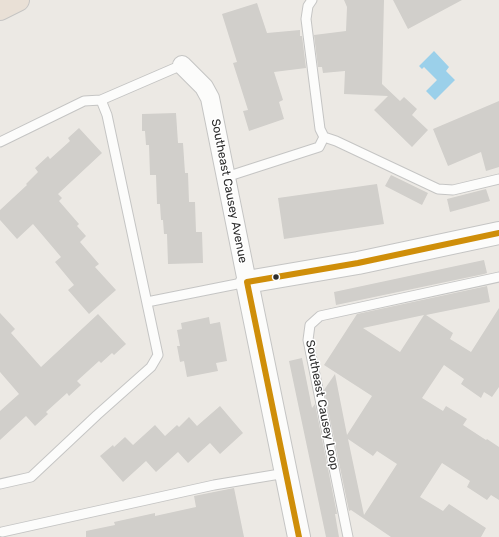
<!DOCTYPE html>
<html>
<head>
<meta charset="utf-8">
<style>
  body { margin:0 }
  canvas { display:block; background:#ece9e4 }
</style>
</head>
<body>
<canvas width="499" height="537"></canvas>
<script>
const g = document.querySelector('canvas').getContext('2d');
g.lineJoin = 'round';
function fillPath(path, color) { g.fillStyle = color; g.fill(path, 'evenodd'); }
function stroke(path, color, width, dash) { g.strokeStyle = color; g.lineWidth = width; g.lineCap = dash ? 'butt' : 'round'; g.setLineDash(dash || []); g.stroke(path); }
function drawText(font, color, halo, rows, align = 'center') {
  g.font = font + ' Rubik,sans-serif'; g.lineWidth = 3; g.setLineDash([]); g.textBaseline = 'middle'; g.strokeStyle = halo; g.fillStyle = color; for (const [text, x, y, turn = 0] of rows) {
    g.save(); g.translate(x, y); g.rotate((+turn || 0) * Math.PI / 180); g.textAlign = isNaN(turn) ? turn : align; if (halo) g.strokeText(text, 0, 0); g.fillText(text, 0, 0); g.restore();
  }
}
const water = new Path2D(`
  M434 51 449 67 446 71 455 80 435 100 426 91 437 80 424 67 422 69 419 66Z`);
const building = new Path2D(`
  M344 0H384L382 84 400 101 404 97 417 109 412 115 428 130 412 147 374 110 388 96 344 94 345 71 323 73 322 67H318L314 35 346 31 347 7Z
  M393 0H462L408 29Z
  M257 3 267 33 300 30V36H302L306 68 274 72 283 100 279 102 284 119 249 131 243 111 248 110 233 63 237 62 222 14Z
  M499 101V167L486 171 481 152 448 166 433 129Z
  M176 113 178 143H183L185 173H188L189 202H195L196 232H202L203 263 168 264 167 234H164L163 220H161L160 204H157L156 175H150L149 145H146L145 131H142V114Z
  M79 128 102 153 58 194 62 198 59 201 79 224 77 226 86 236 80 242 99 264 95 267 116 290 89 314 68 290 74 285 55 262 61 257 33 224 17 239 0 220V210L27 185 26 184 38 172 35 168 48 156 50 159 70 141 68 138Z
  M391 175 428 193 422 205 385 186Z
  M377 184 384 224 284 239 278 198Z
  M486 189 490 201 450 212 447 199Z
  M484 260 487 273 484 274 336 305 334 292Z
  M487 286 490 302 426 315 453 333 450 339 471 352 499 308V387L492 397 484 392 481 398 461 384 464 379 444 365 422 398 443 411 446 406 467 419 463 425 486 440 487 439 499 447V500L491 495 487 500 467 487 470 481 442 463 420 497 443 511 449 504 486 528 481 537H391L351 510 349 511 324 390 335 374 347 435 372 396 324 365 357 314ZM424 315 400 352 363 328ZM348 439 373 456 377 451 397 464 364 515Z
  M0 313 15 329 11 333 41 367 98 314 126 344 114 355 112 353 101 363 99 361 77 381 81 385 69 396 67 393 46 412 48 414 35 426 26 416 0 440V411L19 394 0 372Z
  M209 317 210 324 220 322 227 361 216 363 218 371 187 377 184 361 180 362 177 346H180L177 330 182 329 181 323Z
  M302 358 312 408 315 404 337 514H335L339 537H326L289 361Z
  M220 406 243 433 220 454 210 443 188 463 178 452 156 472 146 461 123 482 100 456 113 445 114 447 125 437 133 445 155 425 165 436 177 425 179 427 189 417 197 426Z
  M234 488 244 537H86V531L115 525 114 522 155 513V516L196 507 194 496Z`);
const lane = new Path2D(`
  M312 0 308 6 306 19 320 129 324 137 336 141 438 189 453 190 499 179
  M101 100 182 65
  M0 142 84 101 101 100 107 115 158 355 151 367 97 415 31 477 0 484
  M226 177 319 147 324 137
  M147 302 247 282
  M2 532 214 485 286 473
  M348 537 308 340 310 325 320 316 499 277`);
const street = new Path2D(`
  M182 65 204 87 210 98 247 282`);
const secondary = new Path2D(`
  M299 537 247 282 358 263 499 233`);
const highway = new Path2D(`
  M0 9 18 0`);
const bus1 = new Path2D(`
  M247 282 299 537
  M247 282 358 263 499 233`);
const markers = [
  [276,277,3.5,"#2e2e2e"]
];
const streetNames = [
  ["Southeast Causey Avenue",229,191,79],
  ["Southeast Causey Loop",322,405,79]
];
fillPath(water, '#9bd0ea');
fillPath(building, '#d1cfcb');
stroke(lane, '#c5c5c4', 11);
stroke(street, '#c5c5c4', 20);
stroke(secondary, '#c5c5c4', 24);
stroke(highway, '#c6c5c4', 24);
stroke(lane, '#fcfcfb', 9);
stroke(street, '#fcfcfb', 18);
stroke(secondary, '#fcfcfb', 22);
stroke(highway, '#e9e0d6', 22);
stroke(bus1, '#cf8e09', 6);
for (const [x, y, r, color] of markers) { const dot = new Path2D(); dot.arc(x, y, r, 0, 2 * Math.PI); g.fillStyle = color; g.fill(dot); stroke(dot, '#fff', 1.5); }
drawText('12px', '#2e2e2e', '#fff', streetNames);
</script>
</body>
</html>
